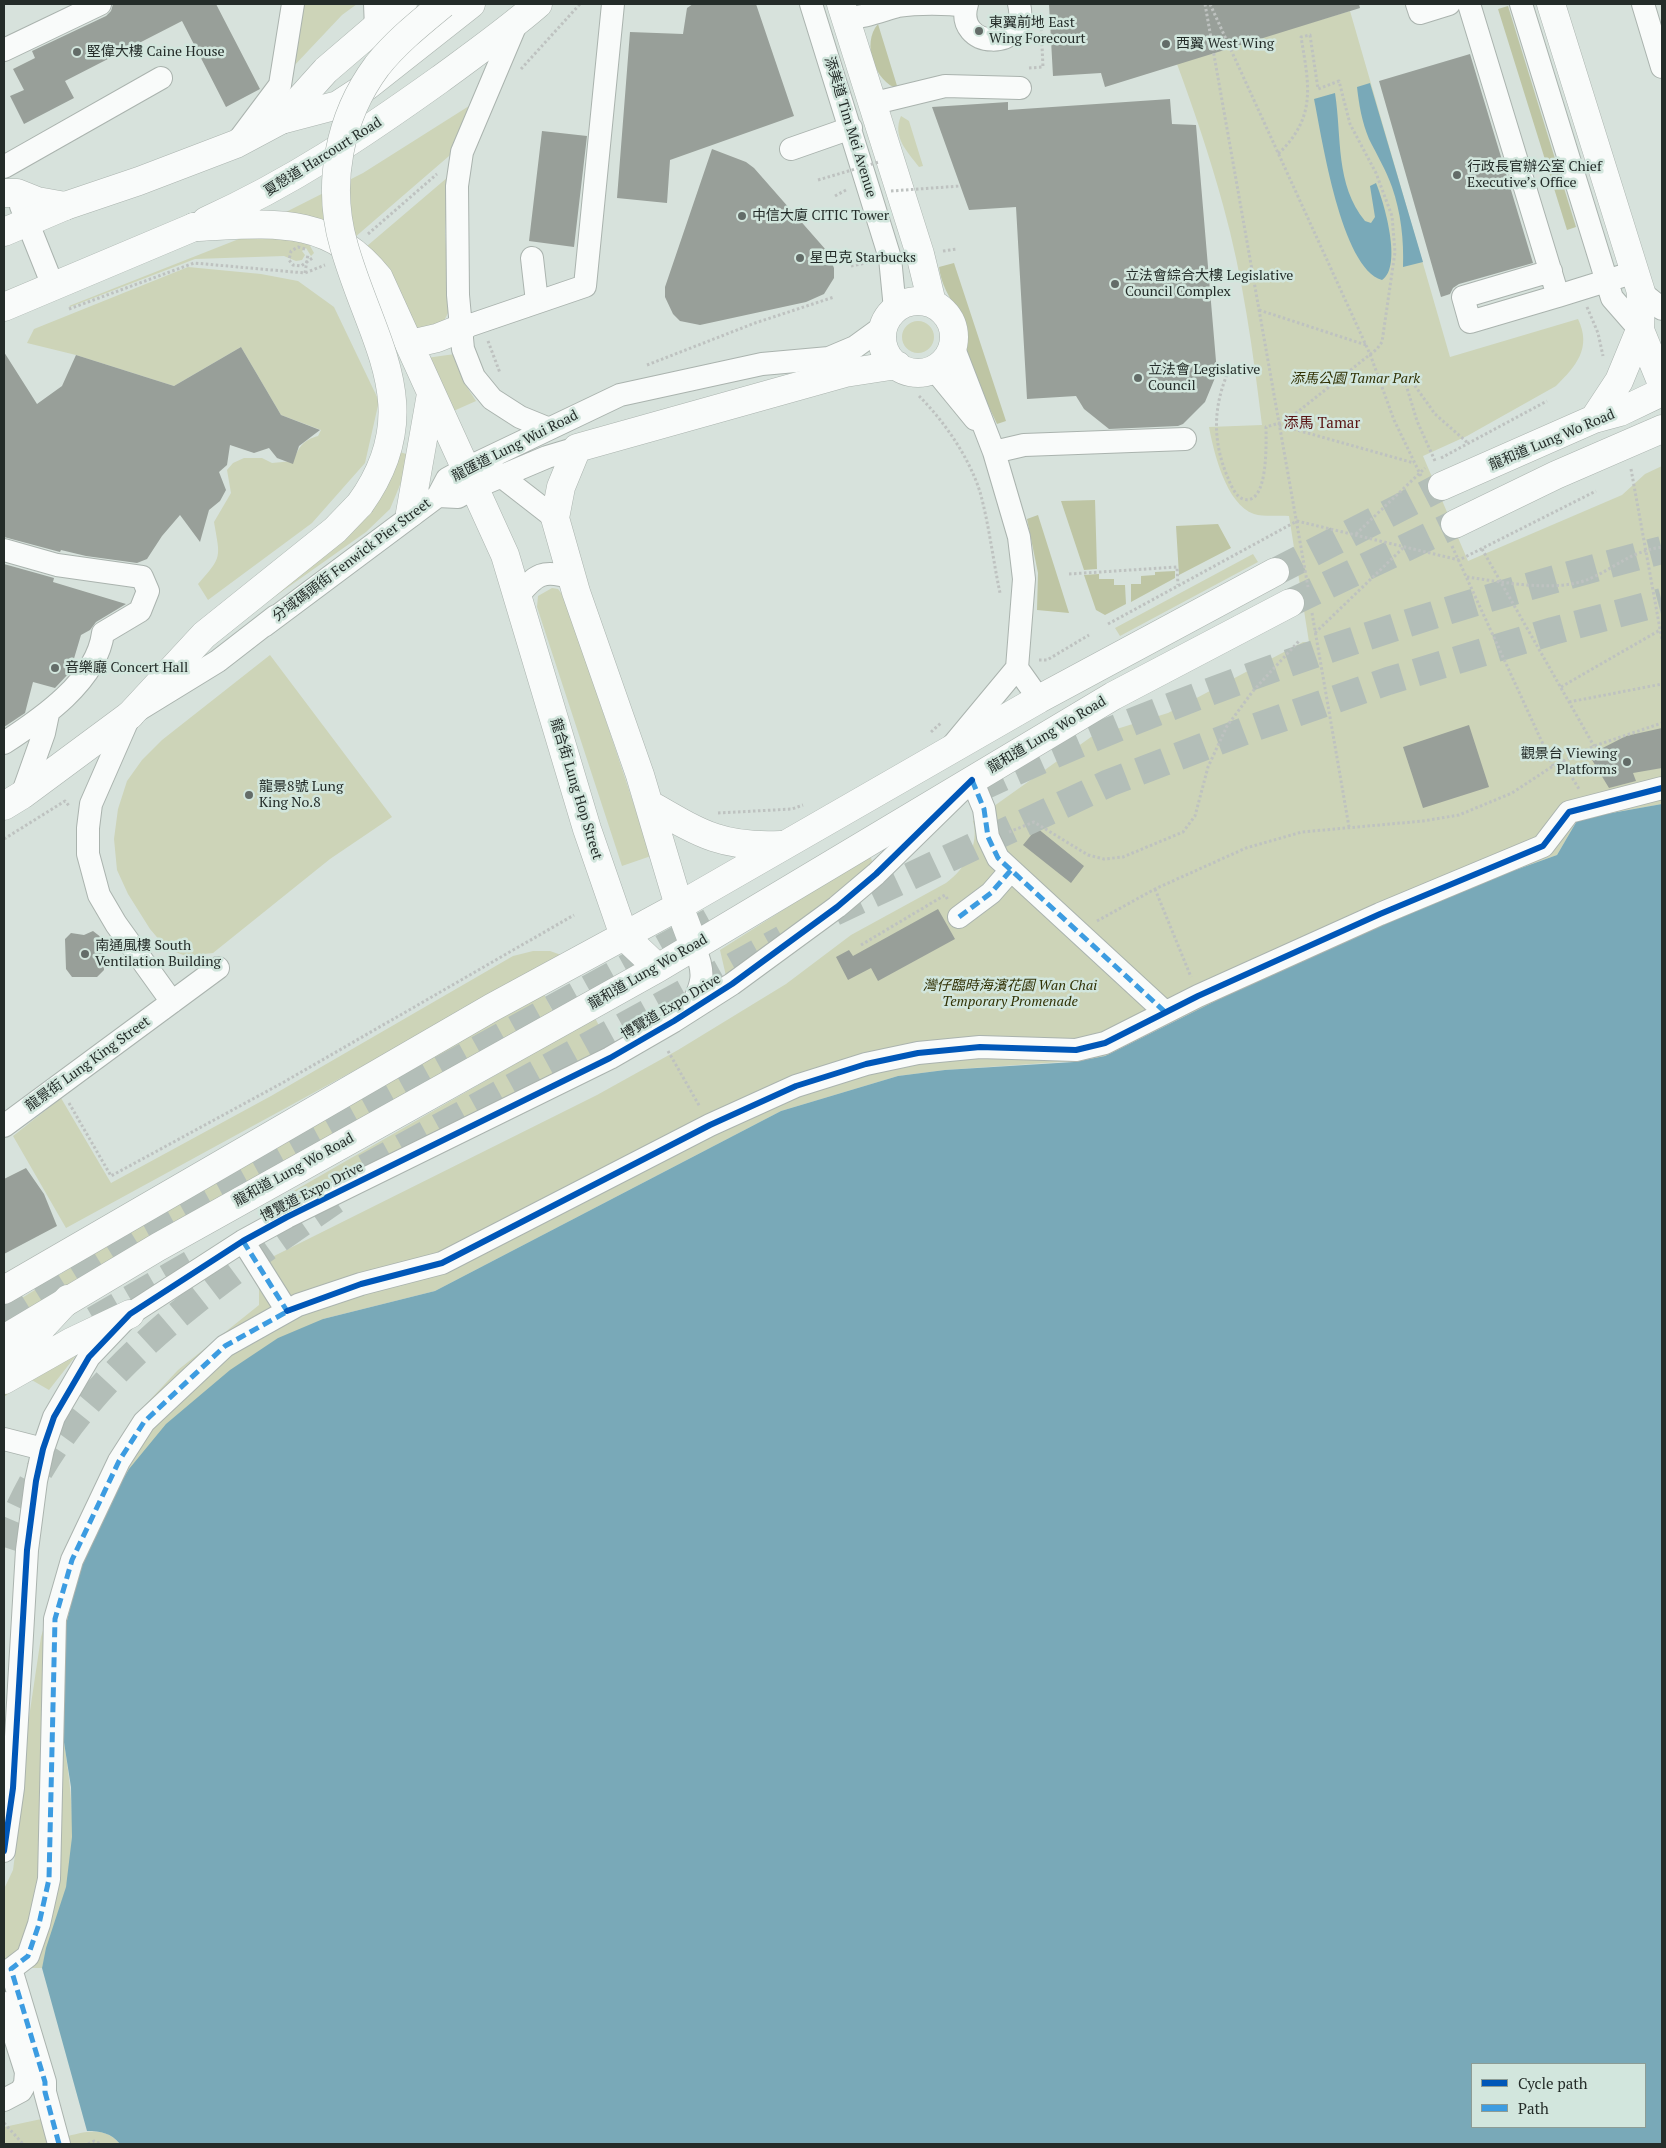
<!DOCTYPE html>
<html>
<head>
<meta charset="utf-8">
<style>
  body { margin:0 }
  #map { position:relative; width:1666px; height:2148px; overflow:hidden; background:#d7e2dc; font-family:"PT Serif",serif }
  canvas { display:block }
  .frame { position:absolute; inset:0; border:5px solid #242c29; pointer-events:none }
  .legend { position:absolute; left:1471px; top:2063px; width:175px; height:65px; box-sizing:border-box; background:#d2e6dd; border:1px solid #8c9c95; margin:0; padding:6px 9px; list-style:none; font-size:15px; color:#242c29 }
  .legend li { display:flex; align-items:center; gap:10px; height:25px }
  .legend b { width:25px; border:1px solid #8c9c95 }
</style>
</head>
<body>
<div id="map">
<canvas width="1666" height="2148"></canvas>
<div class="frame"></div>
<ul class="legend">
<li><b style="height:6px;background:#0057b8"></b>Cycle path</li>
<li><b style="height:6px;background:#3c9ce1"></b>Path</li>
</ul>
</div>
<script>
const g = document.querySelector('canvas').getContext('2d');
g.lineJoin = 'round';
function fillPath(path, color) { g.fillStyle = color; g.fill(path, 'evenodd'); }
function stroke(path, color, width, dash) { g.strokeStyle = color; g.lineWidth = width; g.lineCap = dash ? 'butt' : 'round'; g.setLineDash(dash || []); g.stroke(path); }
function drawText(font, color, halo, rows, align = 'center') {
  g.font = font + ' "PT Serif","Noto Sans TC",serif'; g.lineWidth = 5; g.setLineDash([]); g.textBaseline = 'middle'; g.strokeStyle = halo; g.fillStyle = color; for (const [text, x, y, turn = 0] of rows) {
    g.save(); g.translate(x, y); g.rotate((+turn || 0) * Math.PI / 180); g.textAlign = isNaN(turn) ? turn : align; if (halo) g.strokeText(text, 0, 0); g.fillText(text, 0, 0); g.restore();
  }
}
const green = new Path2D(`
  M304 4H357L342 15 292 68Z
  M1117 4H1297L1303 25 1350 11 1450 357 1578 319C1592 348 1576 366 1556 386L1467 436 1423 456 1468 561 1622 495 1645 474 1662 466V804L1578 819 1557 855 1482 882 1154 1030 1105 1056 1089 1060 945 1070 898 1076 781 1111 435 1291 323 1319 60 1717C69 1773 79 1832 66 1888 60 1915 48 1941 42 1968H21L64 2137C85 2132 104 2125 120 2144H4V2127L46 2118 4 1973V1889L13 1870 24 1785 27 1731 41 1637 66 1554 133 1418 178 1370 259 1305V1285L266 1260 597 1095 678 1050 786 984 851 935 946 883C965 869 980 845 973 821L1091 737 1168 713 1303 642H1309L1289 516C1279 515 1264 517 1254 514 1226 504 1214 453 1209 427L1262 425C1253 351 1243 277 1223 205 1210 157 1194 110 1177 64L1120 72Z
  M469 106 456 150 354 238 286 212 363 173Z
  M901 116 909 121 923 166 919 167C907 151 892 137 901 116Z
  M448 177 445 233 450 309 440 329 426 334 410 327 367 246Z
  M280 232 309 244 314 253 311 256 306 248 302 251 305 255 302 260 296 261 284 256 195 259 70 307 69 306 249 235Z
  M188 267 261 274 298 281 334 307 379 401 365 463 312 523 208 600 198 584C223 556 220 558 214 522L231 493 227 470 233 463 244 458H262L272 463 293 461C299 447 303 440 318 436L321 430 281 415 241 347 174 386 76 355 27 343 34 329Z
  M902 337a16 16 0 1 1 32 0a16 16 0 1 1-32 0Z
  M455 354 465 384 476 401 449 413 426 358Z
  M397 451 412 456 390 509 366 532 246 617Z
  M1253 554 1258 562 1120 636 1115 628Z
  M552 588 558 589 565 598 651 856 622 866 537 607 538 596Z
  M270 655 392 817 330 859 213 953 186 956 167 949 150 929 128 894 117 870 114 839 118 809 127 781 142 760 162 740Z
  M865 858H871L873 864 830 900 726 976 720 950Z
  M533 951H550L564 956 66 1228 13 1136 61 1098 111 1183 271 1096 513 956Z
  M544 994 556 1018 4 1327V1309L226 1172Z
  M595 1018 609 1045 513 1095 297 1200 292 1192Z
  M78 1353 49 1390 30 1379 4 1397V1393Z`);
const forest = new Path2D(`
  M1508 6 1576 227 1567 230 1498 9Z
  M878 24 898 89C875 82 861 43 878 24Z
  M954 263 1006 421 997 424C986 400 974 377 966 352 963 340 965 329 960 317 952 299 942 289 939 267Z
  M1095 500 1097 569 1084 570 1061 501Z
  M1038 515 1069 613 1037 610 1038 573 1027 519Z
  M1218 524 1231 548 1179 575 1176 526Z
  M1175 571V578L1131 602V584H1141V576L1155 575V572Z
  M1099 574V579H1114V585H1125L1126 604 1105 615 1096 610 1084 575Z`);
const water = new Path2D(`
  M1370 83 1423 262 1403 267C1404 240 1401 213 1392 187 1386 170 1377 155 1369 139 1362 122 1359 105 1357 87Z
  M1335 93C1342 138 1335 184 1365 221L1371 223 1375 217 1370 186 1376 183C1384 202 1403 267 1382 280 1341 268 1322 138 1314 99Z
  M1662 804V2144H120C111 2133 101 2131 87 2131L42 1968 46 1948 66 1887 72 1837 71 1787 60 1717 66 1625 80 1567 106 1508 129 1469 166 1424 230 1370 278 1338 323 1319 435 1291 781 1111 898 1076 945 1070 1074 1062 1105 1056 1336 941 1482 882 1557 855 1578 819ZM1472 2064H1645V2127H1472Z`);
const building = new Path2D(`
  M113 4H216L260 89 226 107 182 21 65 81 74 98 24 124 10 96 24 90 13 69 35 58 32 51 106 16 111 11Z
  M693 4H756L794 116 670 160 667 203 617 198 630 32 683 34 687 8Z
  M1049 4H1359L1360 8 1105 87 1101 73 1053 76Z
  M1470 54 1533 263 1459 284 1453 288 1450 294 1441 297 1379 81Z
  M1170 99 1172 124 1196 125 1217 373 1205 402 1183 424 1178 426 1109 429 1084 409 1076 396 1027 399 1016 207 969 210 932 107 1008 102V110Z
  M542 131 587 136 574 247 529 241Z
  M712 149 746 162 754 168 826 250 834 268V278L824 294 806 302 700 325 680 321 673 314 665 297V287Z
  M241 347 281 415 320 430 299 446 293 464 277 458 269 448 254 453 230 445 227 465 219 472 226 490 220 501 209 510 200 542 180 515 162 536 147 559 137 563 86 556 61 550 60 552 4 537V352L37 404 62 386 76 355 174 386Z
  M4 564 54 578 53 582 126 604 96 622 90 630 81 635 70 672 55 688 33 682 25 713 4 727Z
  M1469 725 1489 787 1423 808 1403 747Z
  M1662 728V768L1633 773 1636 781 1609 788 1589 755 1626 736Z
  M1037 828 1084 866 1071 883 1023 845Z
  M938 909 955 939 878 981 871 968 848 980 836 957 849 950 853 956Z
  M93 931 102 938 104 970 97 977H72L66 969 65 939 71 933 84 935Z
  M26 1168 44 1194 57 1226 4 1254V1179Z`);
const majorTunnel = new Path2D(`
  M1275 572 1442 486
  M1290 603 1455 524`);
const highwayTunnel = new Path2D(`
  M977 789C1197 687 1428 611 1662 550
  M834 912 1109 783 1250 729 1388 681 1553 631 1662 602
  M365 1168 783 939
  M4 1320 145 1233 710 922
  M94 1320 191 1264
  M4 1547C58 1389 204 1290 335 1200`);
const path = new Path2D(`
  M1205 4 1308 587
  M1210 4 1370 354 1394 420 1421 476
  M1029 68 1043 67 1041 25
  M521 69 580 4
  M835 196 846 190
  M368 234 437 174
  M943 251 957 249
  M851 266 870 262
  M305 273 308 254
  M1587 307 1598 333 1603 356
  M69 309 194 263 305 273 325 265
  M1259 310 1366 345
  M488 341 500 373
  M647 365 755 323 834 297
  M1229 370C1213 406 1212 441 1228 478 1231 485 1235 496 1243 499 1269 507 1266 440 1266 427L1286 421 1377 349 1382 342 1395 252 1392 216 1376 173 1350 124 1339 81 1318 89 1310 35 1301 37C1309 85 1317 117 1278 154
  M919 396C944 421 969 457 980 492 989 524 993 560 1000 593
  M1279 425 1414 463
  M1441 458 1547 401
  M1435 461 1417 421 1404 378 1408 376 1435 414 1469 444
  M1631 469 1662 640
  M1356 534 1425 468
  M1452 546 1553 766
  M1482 549 1594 746
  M1069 574 1177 567 1178 585
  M1467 577C1503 582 1555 593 1589 579 1617 567 1629 552 1662 547
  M1312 613 1349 827
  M1108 624 1297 521 1459 560 1596 491
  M1315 633 1404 547
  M1039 660H1047L1089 635
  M1561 687 1660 630
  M1569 702 1662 684
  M931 732 942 722
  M1562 761 1579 789
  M718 813 792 809 803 805
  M1009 832 1034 822 1088 855 1104 859 1123 857 1183 832 1195 816 1208 767 1227 726 1253 691 1299 641
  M4 839 65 801 70 807
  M1155 889 1191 977
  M1097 921 1155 889 1246 848 1302 832 1423 821 1459 815 1512 793 1553 766 1594 746 1662 723
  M861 945 945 895 948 900
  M168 961 189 962
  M668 1051 700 1107
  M69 1103 111 1176 284 1082 574 915
  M4 2123 23 2144
  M88 2144 94 2141 101 2144`);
const minor = new Path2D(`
  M375 4 376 28
  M811 4 890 258 895 309
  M967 4C953 50 1031 53 1019 4
  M1417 4 1420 13 1449 4
  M1469 4 1558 296 1635 272
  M1521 4 1612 298 1640 330
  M1643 4 1662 67
  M844 18C864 18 880 11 898 6 916 3 948 3 966 6
  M517 22 462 152 457 186 458 295 463 349 474 377 492 399 520 417 547 428
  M4 50 100 4
  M871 104 945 86 1020 88
  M238 141 280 85 293 4
  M791 149 851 128
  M4 167 161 78
  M21 206 53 286
  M532 258 537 302
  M1551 271 1463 297 1470 322 1558 296
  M1641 292 1662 309
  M462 328 585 286 613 4
  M953 346 994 452 1019 537 1024 579 1017 668 953 745
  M934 369 975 419
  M994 452 1024 445 1185 439
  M492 469 555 518
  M438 496 458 497 476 487 547 457 577 448
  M4 550 57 565 142 577 148 591 140 611 103 633C97 681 41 719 4 743
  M518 596C536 574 543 569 572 578
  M264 626 438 496 447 479 467 468 620 395 762 364 829 358 855 347 884 326
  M1017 668 1039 699
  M22 795 44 733 48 714
  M959 917 991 893 1011 870
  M172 1002 116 924 99 895 88 854V828L91 804 130 715 218 661 276 616
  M690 1010C703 983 706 974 694 946
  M4 1126 218 968
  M243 1241 287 1311
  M4 1439 43 1449
  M4 1851 13 1788 27 1550 36 1481 43 1449 54 1417 89 1357 130 1314 243 1241 287 1217 610 1058 674 1021 732 984 837 907 876 874 972 780 984 809 988 837 998 858 1165 1012
  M4 2003 26 2072 25 2084 21 2091 4 2100
  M59 2144 45 2092V2082L11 1969 28 1956 39 1924 49 1879 55 1619 72 1560 119 1461 144 1422 225 1346 298 1305 361 1284 442 1263 710 1125 796 1086 866 1064 918 1053 980 1047 1076 1050 1105 1043 1198 996 1380 914 1543 846 1569 812 1662 788`);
const major = new Path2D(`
  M841 4 920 254 932 303
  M1551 4 1641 292 1640 330 1662 384
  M281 120 326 70 403 4
  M4 193H17L37 201 65 206
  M206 221C292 182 362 135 439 80 473 55 507 31 538 4
  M194 227C267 224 328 213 379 278L505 555 587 829 624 936 658 968
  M882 337a36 36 0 1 1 72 0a36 36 0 1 1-72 0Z
  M411 344 437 338 462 328
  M1594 419 1619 381 1640 330
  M1442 486 1594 419 1620 412 1662 392
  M410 513 431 394
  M1455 524 1556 475 1662 429
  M649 804C699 833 721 848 781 845
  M4 806 22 795 130 715
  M694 946 679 906 640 775 576 592 555 518 561 487 577 448 845 373 897 365
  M4 1290 491 1008 679 906 1039 699 1275 572
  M4 1339 158 1247 658 968 1113 696 1290 603`);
const highway = new Path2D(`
  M4 232 65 206 139 181 236 144 281 120 338 105 367 86 471 4
  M4 307 194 227
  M130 715 204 635 335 530 360 504
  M4 1368 68 1299
  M4 1380 71 1342 130 1314`);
const pathBridge = new Path2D(`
  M818 180 879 162
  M891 191 960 186
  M305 249 298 247 291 251 289 260 293 265 301 266 314 257`);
const highwayBridge = new Path2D(`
  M360 504C429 408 371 342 344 246 326 185 339 117 377 66 396 42 420 23 443 4`);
const quiet = new Path2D(`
  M972 780 984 809 988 837 998 858 1165 1012
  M959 917 991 893 1011 870
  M243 1241 287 1311
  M59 2144 45 2092V2082L11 1969 28 1956 39 1924 49 1879 55 1619 72 1560 119 1461 144 1422 225 1346 290 1310`);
const cycleway = new Path2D(`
  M287 1311 361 1284 442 1263 710 1125 796 1086 866 1064 918 1053 980 1047 1076 1050 1105 1043 1198 996 1380 914 1543 846 1569 812 1662 788
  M4 1851 13 1788 27 1550 36 1481 43 1449 54 1417 89 1357 130 1314 243 1241 287 1217 610 1058 674 1021 732 984 837 907 876 874 972 780`);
const markers = [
  [979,31,5,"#636c68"],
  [1166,44,5,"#636c68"],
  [77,52,5,"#636c68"],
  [1457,175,5,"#636c68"],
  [742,216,5,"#636c68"],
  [800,258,5,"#636c68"],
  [1115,284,5,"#636c68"],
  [1138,378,5,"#636c68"],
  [55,668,5,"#636c68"],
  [1627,762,5,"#636c68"],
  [249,795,5,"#636c68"],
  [85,954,5,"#636c68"]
];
const poiNames = [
  ["東翼前地 East",989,23],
  ["Wing Forecourt",989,39],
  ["西翼 West Wing",1176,44],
  ["堅偉大樓 Caine House",87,52],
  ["行政長官辦公室 Chief",1467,167],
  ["Executive’s Office",1467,183],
  ["中信大廈 CITIC Tower",752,216],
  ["星巴克 Starbucks",810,258],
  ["立法會綜合大樓 Legislative",1125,276],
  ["Council Complex",1125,292],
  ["立法會 Legislative",1148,370],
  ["Council",1148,386],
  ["音樂廳 Concert Hall",65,668],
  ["觀景台 Viewing",1617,754,"right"],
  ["Platforms",1617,770,"right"],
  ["龍景8號 Lung",259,787],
  ["King No.8",259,803],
  ["南通風樓 South",95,946],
  ["Ventilation Building",95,962]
];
const streetNames = [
  ["添美道 Tim Mei Avenue",850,127,73],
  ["夏慤道 Harcourt Road",323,157,-32],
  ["龍和道 Lung Wo Road",1552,440,-23],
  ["龍匯道 Lung Wui Road",515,446,-27],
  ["分域碼頭街 Fenwick Pier Street",352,560,-37],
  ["龍和道 Lung Wo Road",1047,735,-31],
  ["龍合街 Lung Hop Street",576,789,73],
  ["龍和道 Lung Wo Road",648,972,-30],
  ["博覽道 Expo Drive",671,1007,-31],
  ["龍景街 Lung King Street",88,1064,-36],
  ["龍和道 Lung Wo Road",294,1170,-29],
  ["博覽道 Expo Drive",312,1192,-27]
];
const parkNames = [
  ["添馬公園 Tamar Park",1355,379],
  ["灣仔臨時海濱花園 Wan Chai",1010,986],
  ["Temporary Promenade",1010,1002]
];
const neighbourhoodNames = [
  ["添馬 Tamar",1322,424]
];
fillPath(green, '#cdd4b8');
fillPath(forest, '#bec5a4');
fillPath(water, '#79a9b8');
fillPath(building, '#989f99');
stroke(majorTunnel, '#b3beb8', 28, [28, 14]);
stroke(highwayTunnel, '#b3beb8', 28, [28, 14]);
stroke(minor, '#aab3ae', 24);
stroke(major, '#aab3ae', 29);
stroke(highway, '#aab3ae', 29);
stroke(path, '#bec2c0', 3, [2.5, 2.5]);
stroke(minor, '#f9fbfa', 22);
stroke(major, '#f9fbfa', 28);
stroke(highway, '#f9fbfa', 28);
stroke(highwayBridge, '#aab3ae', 29, []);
stroke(pathBridge, '#bec2c0', 3, [2.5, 2.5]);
stroke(highwayBridge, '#f9fbfa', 28);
stroke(quiet, '#3c9ce1', 5, [10, 5]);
stroke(cycleway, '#0057b8', 6);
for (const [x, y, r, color] of markers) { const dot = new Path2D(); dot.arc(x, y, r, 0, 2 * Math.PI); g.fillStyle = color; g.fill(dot); stroke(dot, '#d2e6dd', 2); }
drawText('14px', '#242c29', '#d2e6dd', poiNames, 'left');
drawText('14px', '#242c29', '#d2e6dd', streetNames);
drawText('italic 14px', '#303104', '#d2e6dd', parkNames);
drawText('15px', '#581313', '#d2e6dd', neighbourhoodNames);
</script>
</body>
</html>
